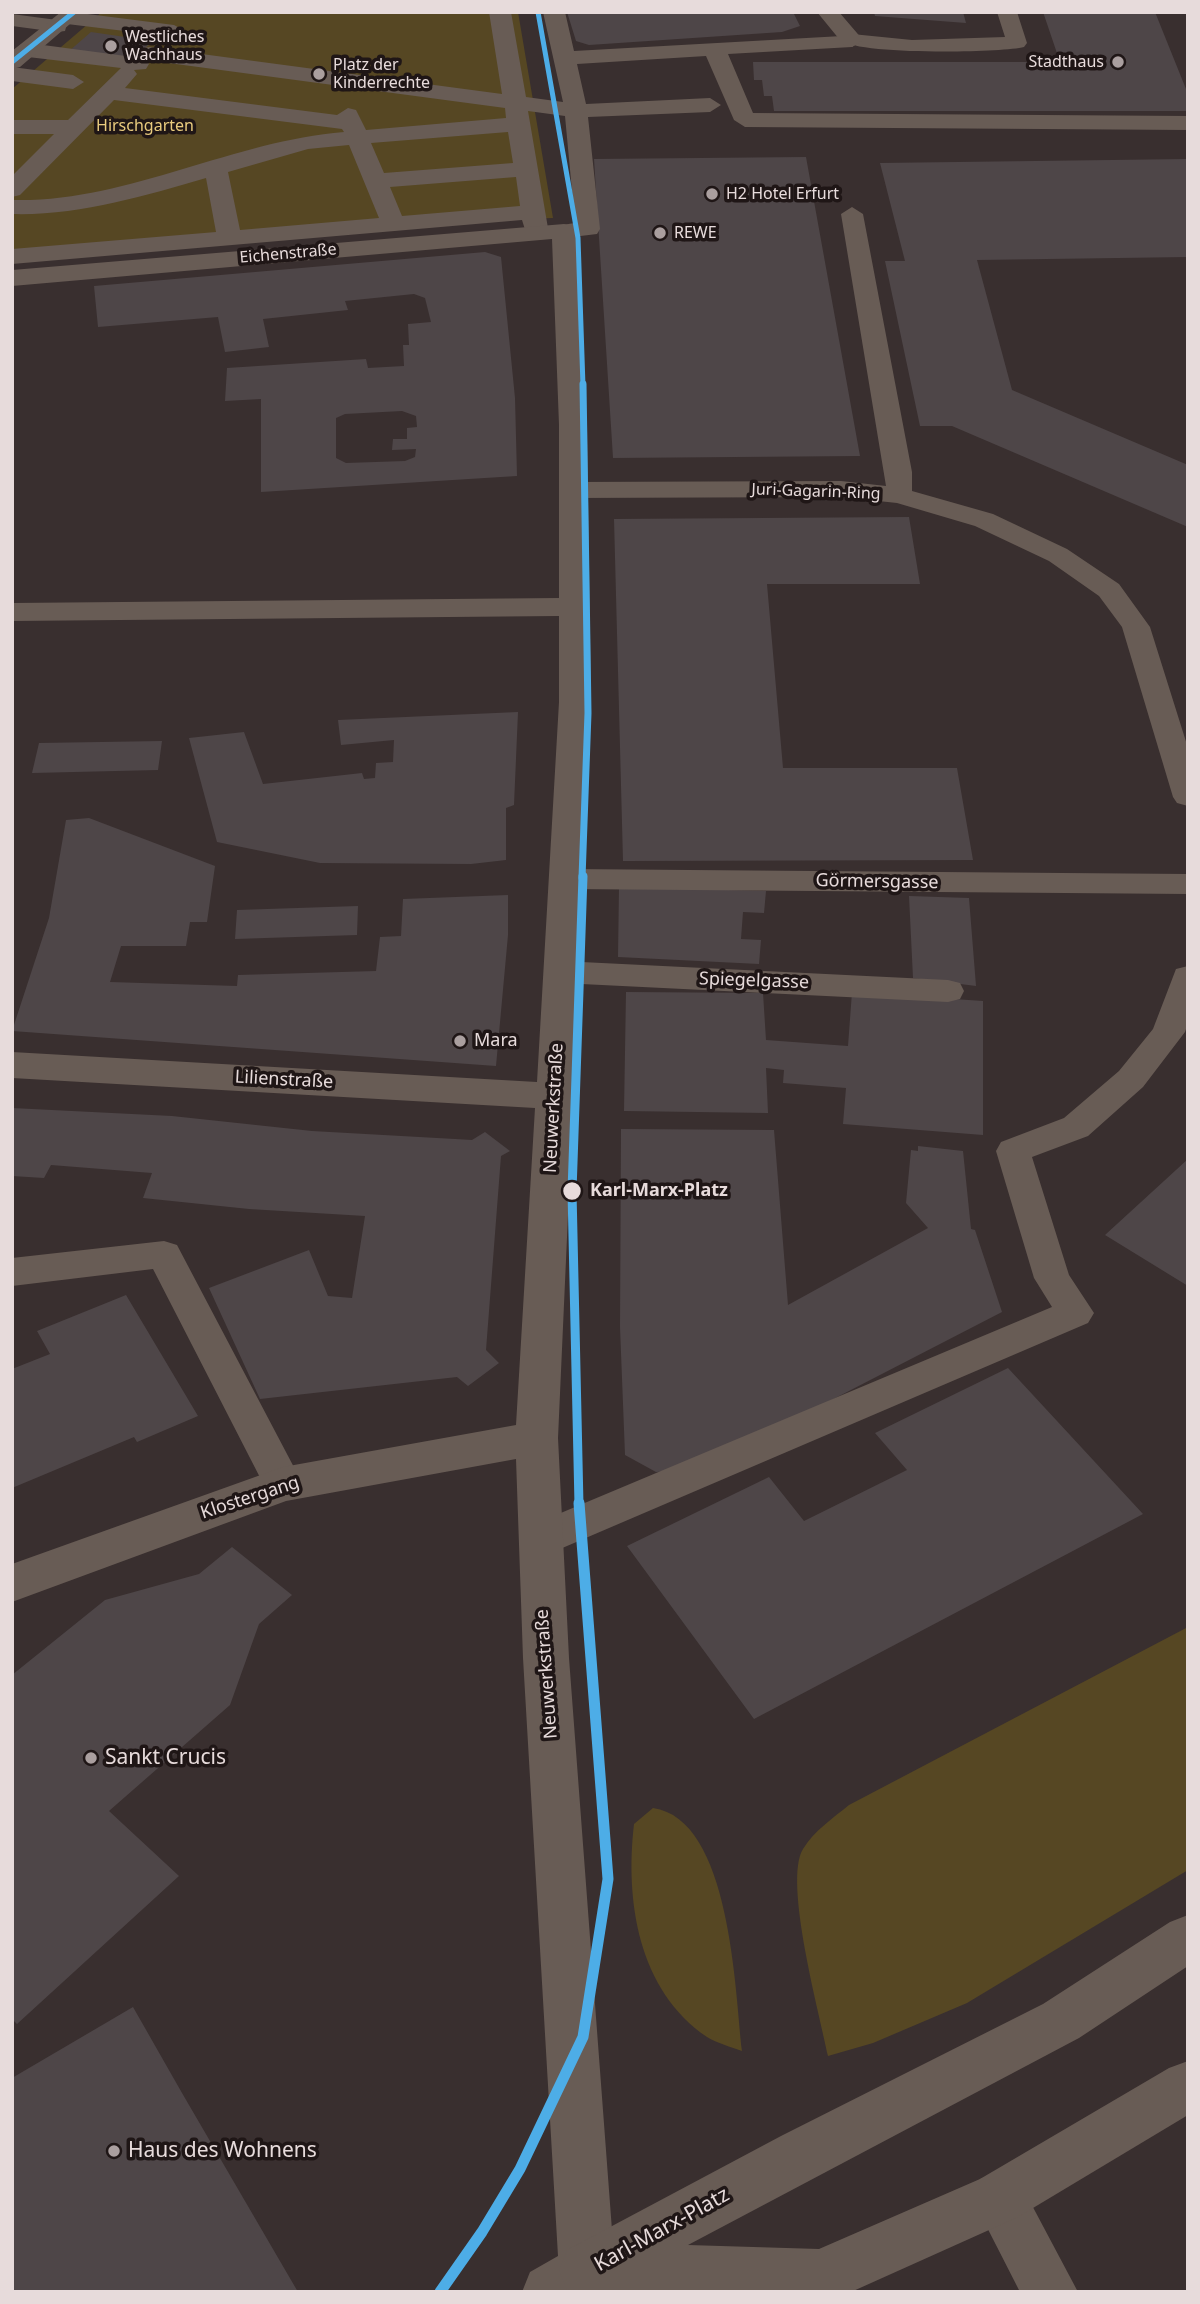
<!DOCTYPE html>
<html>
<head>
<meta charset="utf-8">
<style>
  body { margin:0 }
  #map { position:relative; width:1200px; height:2304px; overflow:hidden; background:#392f2f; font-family:"Noto Sans",sans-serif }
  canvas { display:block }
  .frame { position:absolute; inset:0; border:14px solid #e7dbdb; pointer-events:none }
</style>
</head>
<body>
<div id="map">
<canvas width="1200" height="2304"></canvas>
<div class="frame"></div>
</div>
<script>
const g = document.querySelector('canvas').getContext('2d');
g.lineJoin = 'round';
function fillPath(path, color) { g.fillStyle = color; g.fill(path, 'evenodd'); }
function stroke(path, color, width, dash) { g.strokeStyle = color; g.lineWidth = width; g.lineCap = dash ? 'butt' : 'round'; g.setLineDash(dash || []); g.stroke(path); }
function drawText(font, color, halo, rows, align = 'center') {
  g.font = font + ' "Noto Sans",sans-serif'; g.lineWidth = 7; g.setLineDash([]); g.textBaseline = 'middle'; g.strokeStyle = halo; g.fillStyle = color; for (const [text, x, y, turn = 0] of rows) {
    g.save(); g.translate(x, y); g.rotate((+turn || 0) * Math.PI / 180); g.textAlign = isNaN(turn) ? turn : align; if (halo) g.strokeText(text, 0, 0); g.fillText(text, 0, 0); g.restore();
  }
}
const green = new Path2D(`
  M102 12H518L553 218 458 221 12 253V89Z
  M1188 1627V1870L967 2003 873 2043 828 2056C820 2015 783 1881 803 1849 814 1831 833 1818 849 1805Z
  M653 1808C731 1819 735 1991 742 2051 731 2047 717 2043 707 2037 638 1990 625 1901 634 1824Z`);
const building = new Path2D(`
  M567 12H793L800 26 782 32 589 45 576 41Z
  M874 12H963L966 23 875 16Z
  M1043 12H1155L1188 94V111H774L772 96H764L762 80H754L753 62H1060Z
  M91 32 153 41 131 61 68 52Z
  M806 157 860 456 613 458 594 159Z
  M1188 159V257L977 260 1012 390 1188 465V527L952 426H920L885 261H905L880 163Z
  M485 252 501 257 515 398 517 476 261 492V399L225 401 227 368 366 359 368 368 404 366 403 345H409L408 324 431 322 425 298 414 294 345 301 348 310 263 319 269 347 225 352 218 317 98 327 94 286ZM402 411 416 416 417 427 407 428V439H393L392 450 416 449 415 457 405 461 346 463 336 458V418L345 414Z
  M909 517 920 584H767L783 768H957L973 860 623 861 614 519Z
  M518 712 514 805 506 808V860L471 864 320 863 217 842 189 738 244 732 263 784 362 773 364 779 375 778 376 763 393 762 394 740 341 745 338 720Z
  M162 741 158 770 32 773 39 743Z
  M89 818 215 866 207 922H190L186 946H121L110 982 237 986 238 975 376 971 380 937 401 936 403 899 508 895V935L496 1066 12 1031 49 918 66 820Z
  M619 887 766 891 764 913 743 912 741 939 761 940 759 964 618 957Z
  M909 896 969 898 976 986 913 978Z
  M358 906 357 935 235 939 237 910Z
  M626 992 763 993 766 1040 848 1046 852 992 983 1001V1135L843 1124 846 1088 783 1083 784 1070 766 1068 768 1113 624 1111Z
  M12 1108 172 1116 312 1131 455 1139 472 1140 485 1132 510 1151 501 1156 486 1350 499 1363 468 1386 457 1377 260 1399 209 1288 309 1250 328 1296 352 1298 365 1216 249 1209 143 1198 152 1173 51 1165 44 1178 12 1176Z
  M621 1129 774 1130 788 1305 928 1228 906 1203 911 1150 918 1151V1146L963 1151 971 1229 975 1230 1002 1312 816 1408 672 1471 656 1472 625 1455 620 1327Z
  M1188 1159V1286L1105 1235Z
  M126 1295 198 1416 137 1442 134 1437 12 1488V1369L50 1354 37 1331Z
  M1008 1368 1143 1514 754 1719 627 1546 769 1477 804 1521 907 1470 875 1433Z
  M232 1547 292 1595 259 1624 230 1705 109 1811 179 1876 17 2024 12 2019V1675L105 1600 199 1574Z
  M133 2007 182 2093 298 2292H12V2078Z`);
const service = new Path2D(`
  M997 12H1017L1027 43 1024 47C1001 53 854 55 842 40L852 34 912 40 1005 37Z
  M852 207 863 214 912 472V491L993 514 1067 549 1119 584 1150 627 1188 748V806L1177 803 1173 797 1122 627 1099 596 1049 561 975 526 897 503 841 497 572 498 563 495 559 490 563 485 572 482 841 481 886 486 841 214Z
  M566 869 1188 874V894L566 889 555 886 550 879 555 872Z
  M561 961 948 980 960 983 964 991 960 999 948 1002 561 983 549 980 545 972 549 964Z
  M1188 966V1023L1185 1032 1143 1087 1088 1136 1032 1157 1069 1275 1094 1313 1088 1323 553 1552 539 1556 525 1552 519 1540 525 1528 1052 1307 1034 1278 996 1151 1001 1142 1064 1118 1119 1071 1153 1029 1176 969Z
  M164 1241 177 1245 297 1473 303 1484 297 1495 283 1500 269 1495 153 1269 12 1286V1258Z`);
const pedestrian = new Path2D(`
  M72 12 174 25 185 31 174 37 67 24 65 31 57 32 12 26V14L57 20 59 13Z
  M489 12H511L526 97 563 102 543 12H565L574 51 860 35 863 40 852 47 728 54 753 113 1188 116V130L745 127 734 120 706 56 577 64 586 104 710 98 721 105 710 112 588 117 600 229 597 234 564 238 555 236 552 231 555 226 575 223 565 116 528 111 549 234 546 239H528L522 220 12 264V249L216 232 206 178C144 196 77 216 12 214V200C126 203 231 141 344 132L342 129 114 100 20 195 12 197V176L54 134H12V120H68L121 68 28 57 17 50 20 45 28 43 141 58 138 54 141 49 149 47 502 94ZM146 60 505 108 506 118 366 130 356 110 348 108 337 115 125 88 137 74 134 70 146 69 149 64ZM508 132 513 163 384 173 371 143ZM349 145 379 218 240 230 228 172 308 149ZM516 177 520 206 402 216 390 187Z
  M12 67 73 75 84 82 73 89 12 81Z`);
const minor = new Path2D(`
  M61 12H84L20 67 12 69V51Z
  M817 12H839L863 40 852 47 844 45Z
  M564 224 573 226 576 231 587 425 591 702 558 1438 569 1658 615 2270 603 2292H522L530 2272 558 2256 523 1658 516 1459 286 1501 12 1602V1564L283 1467 516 1425 535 1108 12 1078V1052L537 1082 559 702V616L12 621V603L559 598V425L552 239 12 286V270Z
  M999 2171 1018 2179 1078 2292H1020L972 2198 980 2179Z`);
const tertiary = new Path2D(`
  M1188 1915V1966L1079 2038 688 2245 819 2249 980 2179 1169 2068 1188 2061V2115L1018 2217 851 2292 567 2290 559 2270 567 2250 781 2136 1043 2004 1170 1922Z`);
const tram1Far3 = new Path2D(`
  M538 12 578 238 583 386
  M12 62 74 12`);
const tram1Far2 = new Path2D(`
  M582 878 588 713 583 384`);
const tram1Far1 = new Path2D(`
  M579 1505 572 1191 583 876`);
const tram1 = new Path2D(`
  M440 2292 482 2232 520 2169 583 2037 608 1879 579 1503`);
const markers = [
  [111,46,7,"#aa9f9f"],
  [1118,62,7,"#aa9f9f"],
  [319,74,7,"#aa9f9f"],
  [712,194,7,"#aa9f9f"],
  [660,233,7,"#aa9f9f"],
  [460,1041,7,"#aa9f9f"],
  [572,1191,10,"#e7dbdb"],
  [91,1758,7,"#aa9f9f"],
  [114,2151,7,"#aa9f9f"]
];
const farPoinames = [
  ["Westliches",125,37],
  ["Wachhaus",125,55],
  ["Stadthaus",1104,62,"right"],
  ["Platz der",333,65],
  ["Kinderrechte",333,83],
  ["H2 Hotel Erfurt",726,194],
  ["REWE",674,233]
];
const farParknames = [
  ["Hirschgarten",145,126]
];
const farStreetnames = [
  ["Eichenstraße",288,254,-5],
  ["Juri-Gagarin-Ring",816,492,2]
];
const streetNames = [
  ["Görmersgasse",877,882,1],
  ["Spiegelgasse",754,981,2],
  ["Lilienstraße",284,1080,3],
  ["Neuwerkstraße",554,1108,-87],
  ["Klostergang",250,1498,-18],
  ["Neuwerkstraße",547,1674,-94]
];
const poiNames = [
  ["Mara",474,1041]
];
const stopNames = [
  ["Karl-Marx-Platz",590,1191]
];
const nearPoinames = [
  ["Sankt Crucis",105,1758],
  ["Haus des Wohnens",128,2151]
];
const nearStreetnames = [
  ["Karl-Marx-Platz",662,2230,-29]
];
fillPath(green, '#564723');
fillPath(building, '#4e4648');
fillPath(service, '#685c55');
fillPath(pedestrian, '#685c55');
fillPath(minor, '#685c55');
fillPath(tertiary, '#685c55');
stroke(tram1Far3, '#4dade7', 5);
stroke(tram1Far2, '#4dade7', 7);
stroke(tram1Far1, '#4dade7', 9);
stroke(tram1, '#4dade7', 11);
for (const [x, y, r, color] of markers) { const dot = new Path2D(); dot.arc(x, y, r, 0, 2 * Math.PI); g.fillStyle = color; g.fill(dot); stroke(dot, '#1f1616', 2.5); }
drawText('16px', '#e7dbdb', '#1f1616', farPoinames, 'left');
drawText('16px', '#e9cb7e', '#1f1616', farParknames);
drawText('16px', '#e7dbdb', '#1f1616', farStreetnames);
drawText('18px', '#e7dbdb', '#1f1616', streetNames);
drawText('18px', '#e7dbdb', '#1f1616', poiNames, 'left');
drawText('bold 18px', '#e7dbdb', '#1f1616', stopNames, 'left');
drawText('21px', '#e7dbdb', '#1f1616', nearPoinames, 'left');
drawText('21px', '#e7dbdb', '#1f1616', nearStreetnames);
</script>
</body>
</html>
